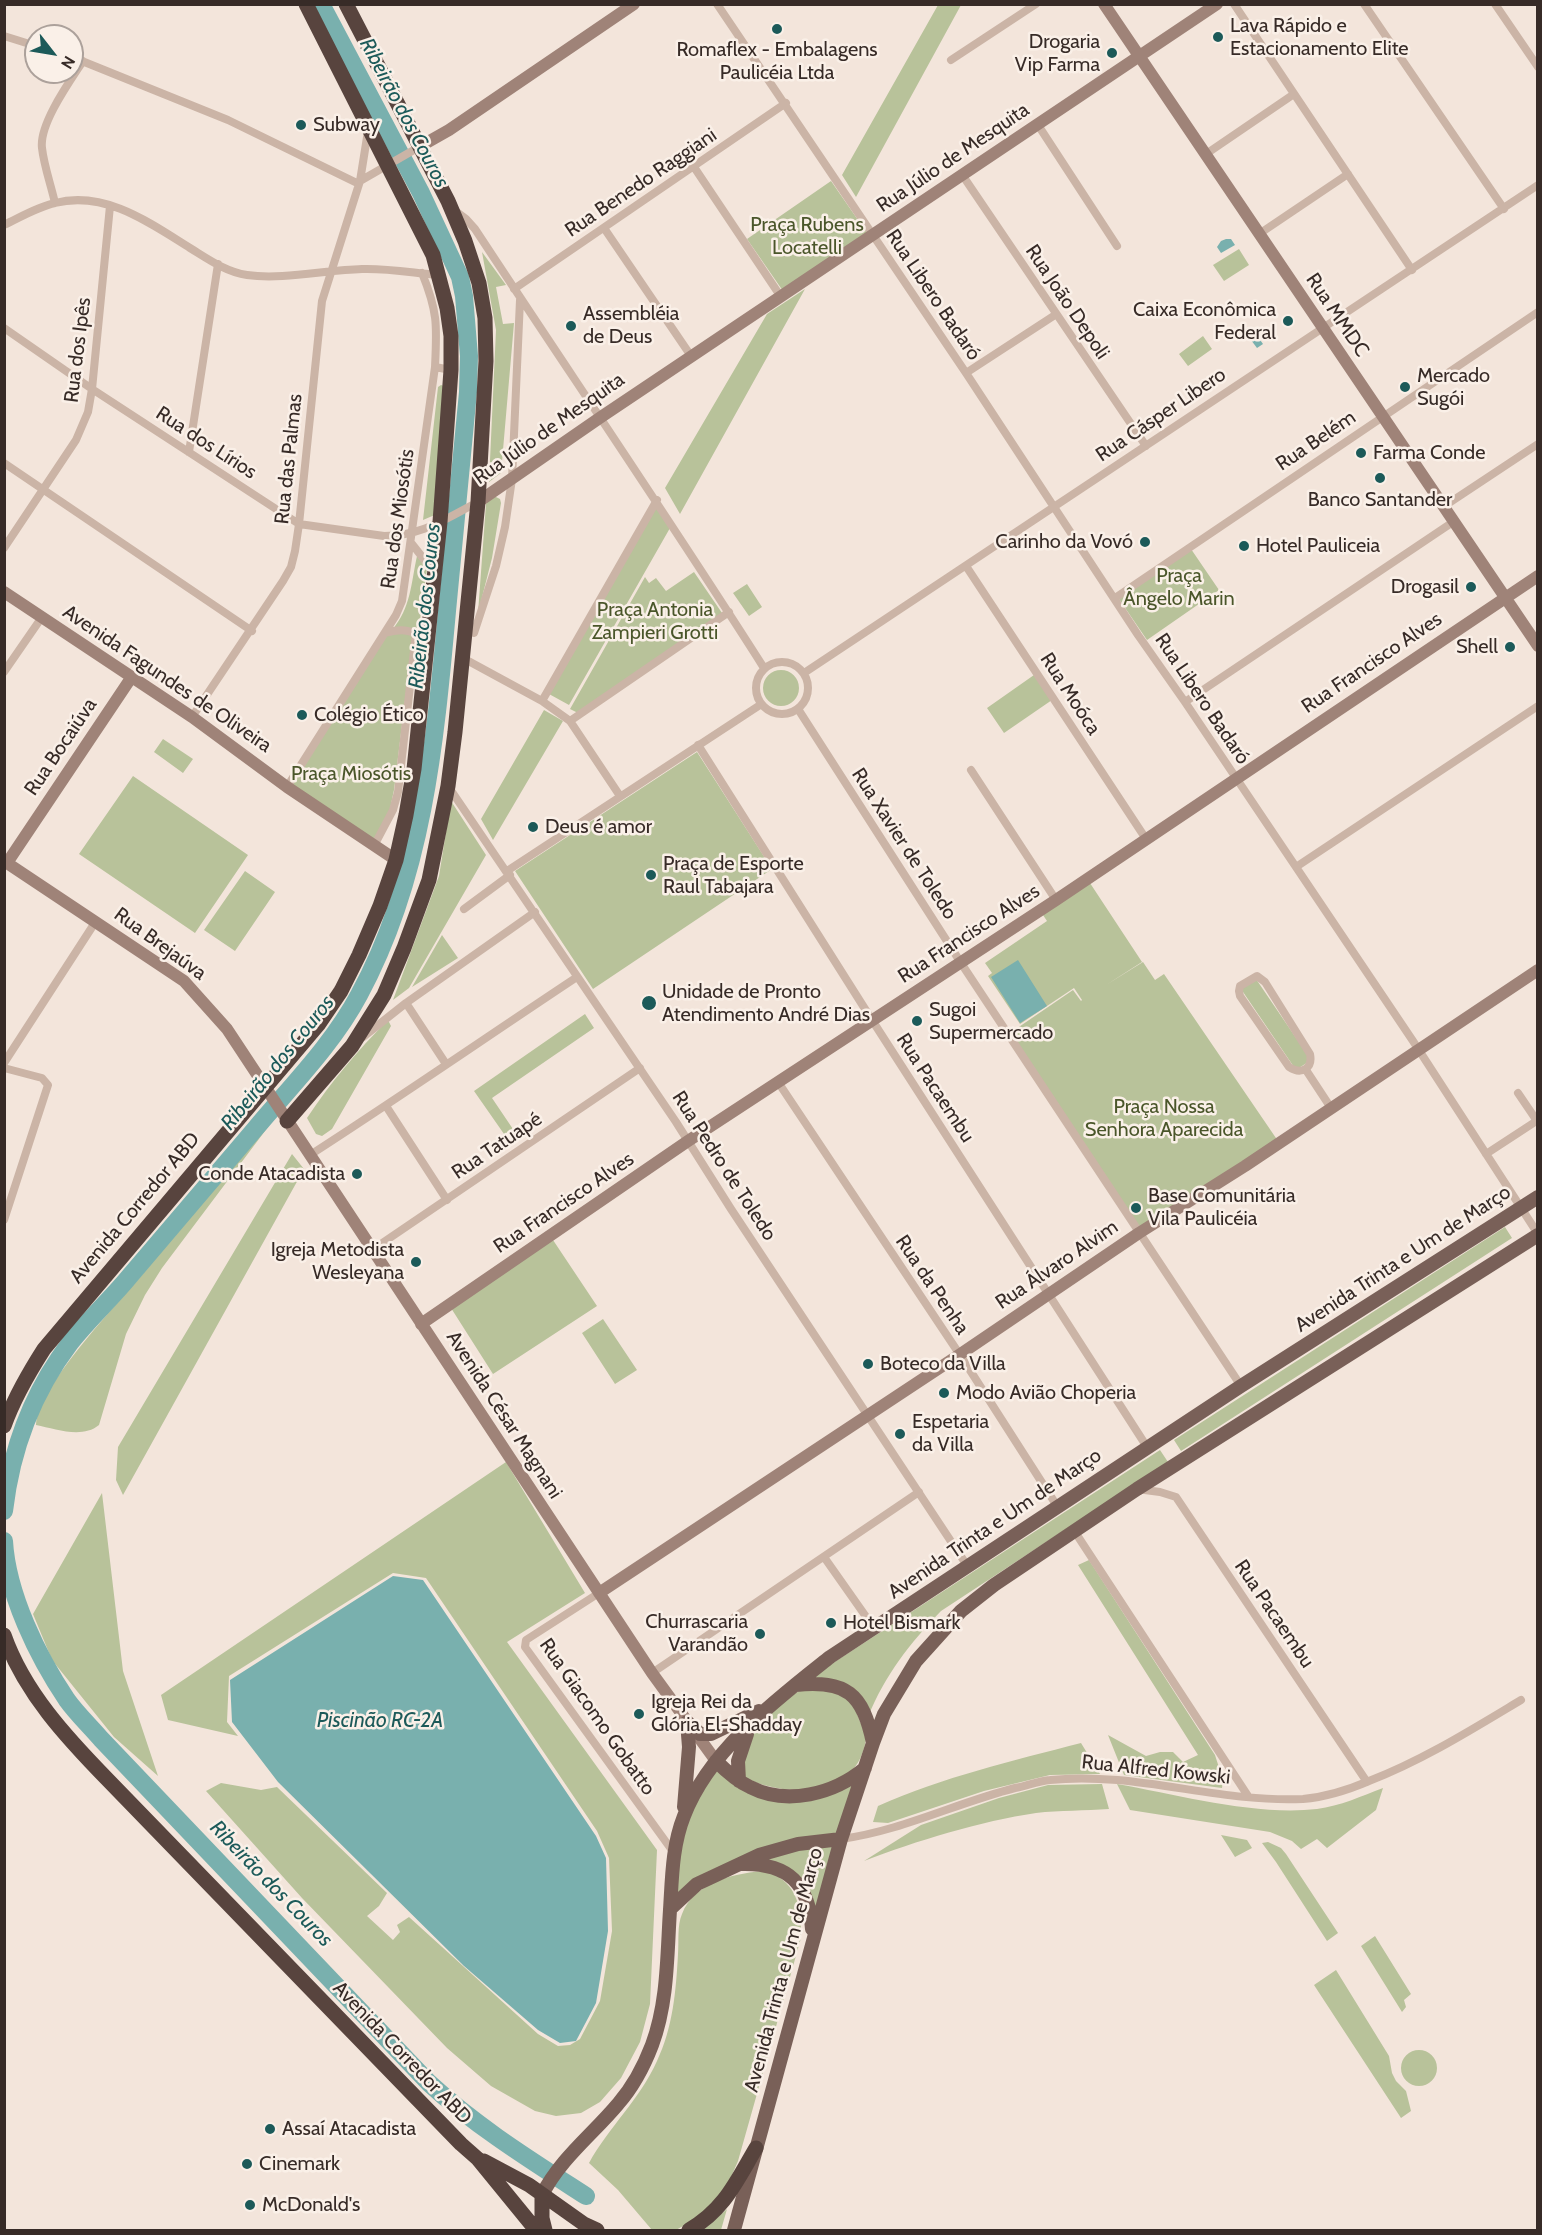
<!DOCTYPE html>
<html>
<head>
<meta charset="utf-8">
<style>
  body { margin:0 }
  #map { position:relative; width:1542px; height:2235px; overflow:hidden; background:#f3e5db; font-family:Cabin,sans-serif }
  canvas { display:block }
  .frame { position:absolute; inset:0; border:6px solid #372b27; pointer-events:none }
  .north { position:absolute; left:24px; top:24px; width:60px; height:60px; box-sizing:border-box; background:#faf0e8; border:2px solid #aca19b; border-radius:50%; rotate:121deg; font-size:16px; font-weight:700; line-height:24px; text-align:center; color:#372b27 }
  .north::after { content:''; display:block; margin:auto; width:21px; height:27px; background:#1c5a59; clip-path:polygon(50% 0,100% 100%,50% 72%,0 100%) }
</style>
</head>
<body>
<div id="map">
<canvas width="1542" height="2235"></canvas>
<div class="frame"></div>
<div class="north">N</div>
</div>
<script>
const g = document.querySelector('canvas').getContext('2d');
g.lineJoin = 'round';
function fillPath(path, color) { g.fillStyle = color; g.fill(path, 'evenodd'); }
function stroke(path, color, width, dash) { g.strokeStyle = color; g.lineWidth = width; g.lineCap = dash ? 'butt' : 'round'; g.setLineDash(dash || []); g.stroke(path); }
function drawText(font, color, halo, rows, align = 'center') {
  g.font = font + ' Cabin,sans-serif'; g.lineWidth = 5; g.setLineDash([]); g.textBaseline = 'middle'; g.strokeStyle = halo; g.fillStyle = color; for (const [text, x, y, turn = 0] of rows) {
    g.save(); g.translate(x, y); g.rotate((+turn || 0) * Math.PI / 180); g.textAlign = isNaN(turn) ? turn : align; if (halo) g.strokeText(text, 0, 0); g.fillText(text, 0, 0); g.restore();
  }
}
const green = new Path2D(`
  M938 5H961L856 197 842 175Z
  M831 181 867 233 783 291 747 239Z
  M1239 249 1249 265 1224 281 1213 265Z
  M482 252 506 285 496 287 503 324 514 323 501 473 489 482 496 330Z
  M805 289 680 514 665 488 767 314Z
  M1203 336 1212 349 1188 366 1179 354Z
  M441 385 444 386 437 514 423 520 438 387Z
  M494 496 500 499 501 503 492 558 478 613 486 504 489 498Z
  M654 505 670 528 569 705 549 694Z
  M1191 549 1219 590 1147 640 1119 599Z
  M417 556 427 569 418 634 392 630C411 608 411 583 417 556Z
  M694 572 722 613 578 713 570 709 645 577 649 583 656 578 666 591Z
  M747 584 762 607 749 616 733 593Z
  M397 632 413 635 394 790 390 809 374 841 291 786 386 635Z
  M763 688a18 18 0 1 1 36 0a18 18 0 1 1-36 0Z
  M1034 675 1052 700 1004 733 987 708Z
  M544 710 563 721 493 840 481 819Z
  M163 739 193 759 183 773 154 752Z
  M697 752 772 869 593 989 515 871Z
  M133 776 248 855 195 933 79 854Z
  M451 801 486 855 409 988 393 1000 439 876Z
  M245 871 275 892 235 951 204 930Z
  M1088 880 1142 962 1106 985 1143 962 1155 980 1164 974 1278 1141 1141 1231 1010 1033 1073 990 1081 1001 1082 1000 1074 988 1020 1024 988 976 992 973 985 963 1047 921 1041 912Z
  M442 935 458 958 412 987Z
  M1256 979 1311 1060 1296 1070 1241 989Z
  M585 1014 594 1028 492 1098 519 1138 511 1144 474 1091Z
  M388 1020 391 1026 332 1129 322 1136 316 1134 307 1118C331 1082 357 1051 388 1020Z
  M264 1124 268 1127 162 1268 145 1295 126 1334 99 1425C82 1439 56 1429 36 1425 39 1384 118 1304 146 1270 186 1222 225 1173 264 1124Z
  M292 1154 304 1169 123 1495 116 1480 118 1447Z
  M1505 1227 1512 1238 1181 1451 1174 1440Z
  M553 1240 597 1306 493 1374 451 1308Z
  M603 1319 637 1370 615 1384 582 1333Z
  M1160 1450 1168 1462 941 1611C910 1643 885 1675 868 1717L864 1708 811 1680 830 1665Z
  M506 1462 585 1593 507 1642 657 1850 650 2004 640 2042 621 2078 600 2102 581 2113 556 2116 535 2111 491 2086 447 2048 302 1898 206 1791 221 1783 261 1790 277 1787 387 1893 379 1906 367 1916 393 1940 400 1932 397 1925 409 1917 538 2034 558 2046 570 2045 580 2039 600 2001 612 1931 609 1858 597 1831 426 1578 393 1573 229 1676 227 1722 238 1736 168 1720 161 1695Z
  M102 1493 123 1671 158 1776 114 1737 52 1660 33 1614Z
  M1089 1560 1215 1755 1223 1780 1222 1788 1124 1775 1108 1735 1146 1756 1160 1752H1173L1183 1762 1198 1755 1078 1565Z
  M818 1687C826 1690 836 1692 844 1696 852 1701 856 1710 859 1719 861 1724 865 1731 866 1736 866 1743 864 1748 862 1754 846 1798 778 1796 744 1777 741 1744 753 1729 777 1708 793 1695 796 1689 818 1687Z
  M1081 1743 1100 1774 1050 1775 984 1791 888 1823 873 1822 878 1806C943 1777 1012 1761 1081 1743Z
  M716 1767 769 1799 859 1778 838 1837 751 1854 707 1872 674 1898 676 1871 689 1815Z
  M1102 1784 1109 1809C1085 1811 1060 1810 1036 1813 981 1821 916 1841 864 1861L921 1825 999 1798 1048 1785Z
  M1117 1784C1179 1795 1255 1816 1317 1809 1340 1806 1362 1796 1383 1788L1376 1810 1327 1848 1317 1839 1301 1849 1292 1841 1270 1832 1130 1810Z
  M1221 1835 1247 1840 1252 1848 1235 1857Z
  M1268 1842 1281 1848 1286 1854 1338 1933 1327 1941 1276 1862 1262 1843Z
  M835 1843 815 1919 811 1903 760 1857Z
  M768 1871C798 1884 802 1908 801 1938L738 2161 725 2191 708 2212 676 2230H652L618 2190 589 2163C609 2127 640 2099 657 2061 673 2027 676 1991 678 1954 679 1942 677 1925 682 1914 694 1882 737 1872 768 1871Z
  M1375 1936 1411 1994 1404 2000 1406 2007 1402 2012 1361 1946Z
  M1336 1970 1389 2056 1392 2073 1396 2081 1406 2091 1411 2111 1401 2118 1314 1985Z
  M1401 2068a18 18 0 1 1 36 0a18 18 0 1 1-36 0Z
  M727 2209 721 2230H703Z`);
const water = new Path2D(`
  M1226 239H1231L1235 245 1221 253 1217 247 1221 241Z
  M1251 327 1263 344 1257 348 1245 332Z
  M1018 960 1047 1006 1020 1023 991 977Z
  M393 1576 423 1580 596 1836 606 1858 608 1931 596 2003 576 2041 560 2043 538 2030 464 1966 278 1782 232 1722 230 1680Z`);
const river = new Path2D(`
  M4 1511C11 1450 33 1392 70 1343 88 1320 110 1300 129 1277 171 1228 213 1178 255 1129 291 1086 333 1044 359 995 423 877 435 743 447 611 454 538 461 465 468 392L469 356 464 296 460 277 421 193 321 4
  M4 1541C7 1594 38 1657 67 1700 77 1714 90 1726 101 1739L429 2083C477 2127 532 2161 586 2196`);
const street = new Path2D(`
  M717 4 966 373 1138 635 1185 702 1413 1041 1538 1234
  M1234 4 1412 270
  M1364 4 1504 209
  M1495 4 1538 67
  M4 36 36 46
  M72 57 228 120 359 184
  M951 60 1036 4
  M1038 125 1117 246
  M1206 154 1294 94
  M694 167 781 297
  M963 176 1146 446
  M360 181 419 147
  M55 203C51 185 44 166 42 148 39 124 70 81 83 61
  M454 210 466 219 475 229C571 375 670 520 764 668
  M4 225C21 217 37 207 55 203 105 190 150 223 190 248 208 259 226 272 247 275 282 280 326 270 362 269 387 268 414 273 439 275
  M604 228 691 356
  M1259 234 1348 174
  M422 273C438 312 437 326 435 367
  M514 289 786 103
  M4 328 92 389 299 524 384 536C422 536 445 519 478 502
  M966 373 1055 315
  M189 452 218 264
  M4 463 252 631
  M1443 507 1538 444
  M412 544 434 572
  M4 548 76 440 88 412 92 389 110 206
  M966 566 1146 839
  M1115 598 1538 312
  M385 633C398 629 407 629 419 635
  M474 633 496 566 505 527 512 479 520 300
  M461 657 542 701 570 721 620 796
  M756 688a26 26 0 1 1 52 0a26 26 0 1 1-52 0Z
  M4 672 42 617
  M804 673 1538 185
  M542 701 657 500
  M1185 702 1453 522
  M798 709 961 963 1241 1386
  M192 717 283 581 291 567 295 551 299 524 322 301 360 181 368 131
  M570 721 729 612
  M698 745 872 1020 1147 1447
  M971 770 1056 900
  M448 786 676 1122 731 1209 968 1567
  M287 787 396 615 402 601 435 367 451 370
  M375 844 393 810 398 792 416 633
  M1296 867 1538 706
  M507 871 760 705
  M464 909 510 875
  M1257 976 1265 982 1310 1054C1313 1069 1301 1075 1289 1067L1240 996 1239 991 1240 986Z
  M406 1003 446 1064
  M363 1037 406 1003 535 912
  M4 1063 96 921
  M4 1068 42 1078 48 1085 4 1220
  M1306 1070 1331 1108
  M778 1082 966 1364 1057 1506
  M1518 1093 1537 1121
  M386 1106 447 1200
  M1486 1154 1538 1120
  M310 1155C400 1097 488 1036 577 977
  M372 1250 640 1068
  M1137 1489 1160 1492 1176 1497 1367 1782
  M1075 1532 1248 1796
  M824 1557 874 1628
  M599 1593 526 1640 525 1647 674 1853
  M652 1673 919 1492
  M841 1839C901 1831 956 1803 1015 1788 1026 1786 1038 1781 1050 1780 1135 1771 1218 1803 1303 1799 1326 1797 1348 1790 1369 1781 1423 1760 1471 1730 1521 1700`);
const secondary = new Path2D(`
  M1104 4 1538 646
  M419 147 449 130 634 4
  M478 502 601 417 1217 4
  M4 592 192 717 287 787 396 860
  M131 678 7 863 184 981 227 1029 652 1673 716 1761
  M421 1324 688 1141 1056 900 1538 576
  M599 1593 959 1355 1139 1233 1245 1166 1538 970`);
const primary = new Path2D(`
  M796 1685C846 1680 863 1693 873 1743
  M687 1722 700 1734H711L759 1711
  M716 1761C726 1771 737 1781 750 1787 787 1806 834 1794 865 1768
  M739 1781 738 1761 747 1734
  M684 1807 689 1747 687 1722
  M742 1864C789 1863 809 1884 812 1929
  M670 1909 697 1884 759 1855 798 1844 841 1839
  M542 2195C560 2159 593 2134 618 2104 632 2088 644 2066 652 2045 668 2002 667 1955 670 1910 672 1879 672 1846 684 1816 709 1750 777 1699 830 1657L1241 1386 1538 1197
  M734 2230 841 1839 873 1743 884 1714 916 1661 961 1611 994 1585 1137 1489 1538 1235`);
const highway = new Path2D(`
  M287 1121 352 1046 384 995 404 948 429 880 448 786 455 732 478 502 486 361 485 318 479 283 465 241 448 201 346 4
  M4 1426C14 1398 28 1374 44 1349L318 1025 341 991 359 955 380 906 396 860 406 815 414 769 440 522 451 370V336L447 308 433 255 306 4
  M4 1635C24 1692 67 1738 108 1780L461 2144 478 2159 536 2230
  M484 2161 529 2185 584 2224 597 2230
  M542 2195V2218L545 2230
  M689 2230C724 2210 736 2182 756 2148`);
const markers = [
  [777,29,6,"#1c5a59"],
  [1218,37,6,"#1c5a59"],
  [1112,53,6,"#1c5a59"],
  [301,125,6,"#1c5a59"],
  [1288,321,6,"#1c5a59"],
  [571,326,6,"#1c5a59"],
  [1405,387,6,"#1c5a59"],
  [1361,453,6,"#1c5a59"],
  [1380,478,6,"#1c5a59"],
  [1145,542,6,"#1c5a59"],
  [1244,546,6,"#1c5a59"],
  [1471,587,6,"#1c5a59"],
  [1510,647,6,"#1c5a59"],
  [302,715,6,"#1c5a59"],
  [533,827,6,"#1c5a59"],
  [651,875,6,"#1c5a59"],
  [649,1003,8,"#1c5a59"],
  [917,1021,6,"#1c5a59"],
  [357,1174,6,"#1c5a59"],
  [1136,1208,6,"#1c5a59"],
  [416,1262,6,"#1c5a59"],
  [868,1364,6,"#1c5a59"],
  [944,1393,6,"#1c5a59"],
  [900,1434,6,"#1c5a59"],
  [831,1623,6,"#1c5a59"],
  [760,1634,6,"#1c5a59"],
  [639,1714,6,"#1c5a59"],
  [270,2129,6,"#1c5a59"],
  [247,2164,6,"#1c5a59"],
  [250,2205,6,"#1c5a59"]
];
const poiNames = [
  ["Lava Rápido e",1230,26],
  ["Estacionamento Elite",1230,49],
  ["Drogaria",1100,42,"right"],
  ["Vip Farma",1100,65,"right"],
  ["Romaflex - Embalagens",777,50,"center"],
  ["Paulicéia Ltda",777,73,"center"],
  ["Subway",313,125],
  ["Caixa Econômica",1276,310,"right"],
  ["Federal",1276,333,"right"],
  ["Assembléia",583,314],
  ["de Deus",583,337],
  ["Mercado",1417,376],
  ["Sugói",1417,399],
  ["Farma Conde",1373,453],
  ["Banco Santander",1380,500,"center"],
  ["Carinho da Vovó",1133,542,"right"],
  ["Hotel Pauliceia",1256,546],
  ["Drogasil",1459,587,"right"],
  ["Shell",1498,647,"right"],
  ["Colégio Ético",314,715],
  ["Deus é amor",545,827],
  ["Praça de Esporte",663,864],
  ["Raul Tabajara",663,887],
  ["Unidade de Pronto",662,992],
  ["Atendimento André Dias",662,1015],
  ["Sugoi",929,1010],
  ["Supermercado",929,1033],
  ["Conde Atacadista",345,1174,"right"],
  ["Base Comunitária",1148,1196],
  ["Vila Paulicéia",1148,1219],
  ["Igreja Metodista",404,1250,"right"],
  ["Wesleyana",404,1273,"right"],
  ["Boteco da Villa",880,1364],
  ["Modo Avião Choperia",956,1393],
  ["Espetaria",912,1422],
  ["da Villa",912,1445],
  ["Churrascaria",748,1622,"right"],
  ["Varandão",748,1645,"right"],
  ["Hotel Bismark",843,1623],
  ["Igreja Rei da",651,1702],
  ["Glória El-Shadday",651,1725],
  ["Assaí Atacadista",282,2129],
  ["Cinemark",259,2164],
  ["McDonald's",262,2205]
];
const streetNames = [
  ["Rua Júlio de Mesquita",953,158,-34],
  ["Rua Benedo Raggiani",641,183,-34],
  ["Rua Libero Badaró",933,295,56],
  ["Rua João Depoli",1067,302,56],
  ["Rua MMDC",1337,315,56],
  ["Rua dos Ipês",78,350,-83],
  ["Rua Cásper Libero",1161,415,-34],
  ["Rua Júlio de Mesquita",549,429,-35],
  ["Rua Belém",1316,441,-34],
  ["Rua dos Lírios",206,443,33],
  ["Rua das Palmas",289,459,-84],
  ["Rua dos Miosótis",398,519,-82],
  ["Rua Francisco Alves",1372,663,-34],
  ["Avenida Fagundes de Oliveira",167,679,34],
  ["Rua Moóca",1070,694,57],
  ["Rua Libero Badaró",1202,699,56],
  ["Rua Bocaiúva",61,747,-56],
  ["Rua Xavier de Toledo",904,844,57],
  ["Rua Francisco Alves",969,934,-33],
  ["Rua Brejaúva",160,944,36],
  ["Rua Pacaembu",935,1088,57],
  ["Rua Tatuapé",497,1146,-34],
  ["Rua Pedro de Toledo",724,1166,57],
  ["Rua Francisco Alves",564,1203,-34],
  ["Avenida Corredor ABD",135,1208,-50],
  ["Avenida Trinta e Um de Março",1403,1259,-33],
  ["Rua Álvaro Alvim",1057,1265,-34],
  ["Rua da Penha",932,1285,56],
  ["Avenida César Magnani",504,1415,57],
  ["Avenida Trinta e Um de Março",995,1524,-34],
  ["Rua Pacaembu",1274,1614,56],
  ["Rua Giacomo Gobatto",597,1717,55],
  ["Rua Alfred Kowski",1156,1770,6],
  ["Avenida Trinta e Um de Março",784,1970,-75],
  ["Avenida Corredor ABD",402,2053,46]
];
const parkNames = [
  ["Praça Rubens",807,225],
  ["Locatelli",807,248],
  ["Praça",1179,576],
  ["Ângelo Marin",1179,599],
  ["Praça Antonia",655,610],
  ["Zampieri Grotti",655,633],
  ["Praça Miosótis",351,774],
  ["Praça Nossa",1164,1107],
  ["Senhora Aparecida",1164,1130]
];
const waterNames = [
  ["Ribeirão dos Couros",404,113,62],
  ["Ribeirão dos Couros",425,606,-84],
  ["Ribeirão dos Couros",278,1063,-51],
  ["Piscinão RC-2A",380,1721],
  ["Ribeirão dos Couros",271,1884,46]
];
fillPath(green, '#b8c29a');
fillPath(water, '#79b0ae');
stroke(river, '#79b0ae', 18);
stroke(street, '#cbb4a6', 8);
stroke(secondary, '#9f8378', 12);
stroke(primary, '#796058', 14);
stroke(highway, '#58443e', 15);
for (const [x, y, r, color] of markers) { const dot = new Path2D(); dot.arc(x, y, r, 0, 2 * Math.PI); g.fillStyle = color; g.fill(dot); stroke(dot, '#faf0e8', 2); }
drawText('20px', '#372b27', '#faf0e8', poiNames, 'left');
drawText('20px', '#372b27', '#faf0e8', streetNames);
drawText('20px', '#4a562a', '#faf0e8', parkNames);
drawText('italic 21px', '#1c5a59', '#faf0e8', waterNames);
</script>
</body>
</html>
